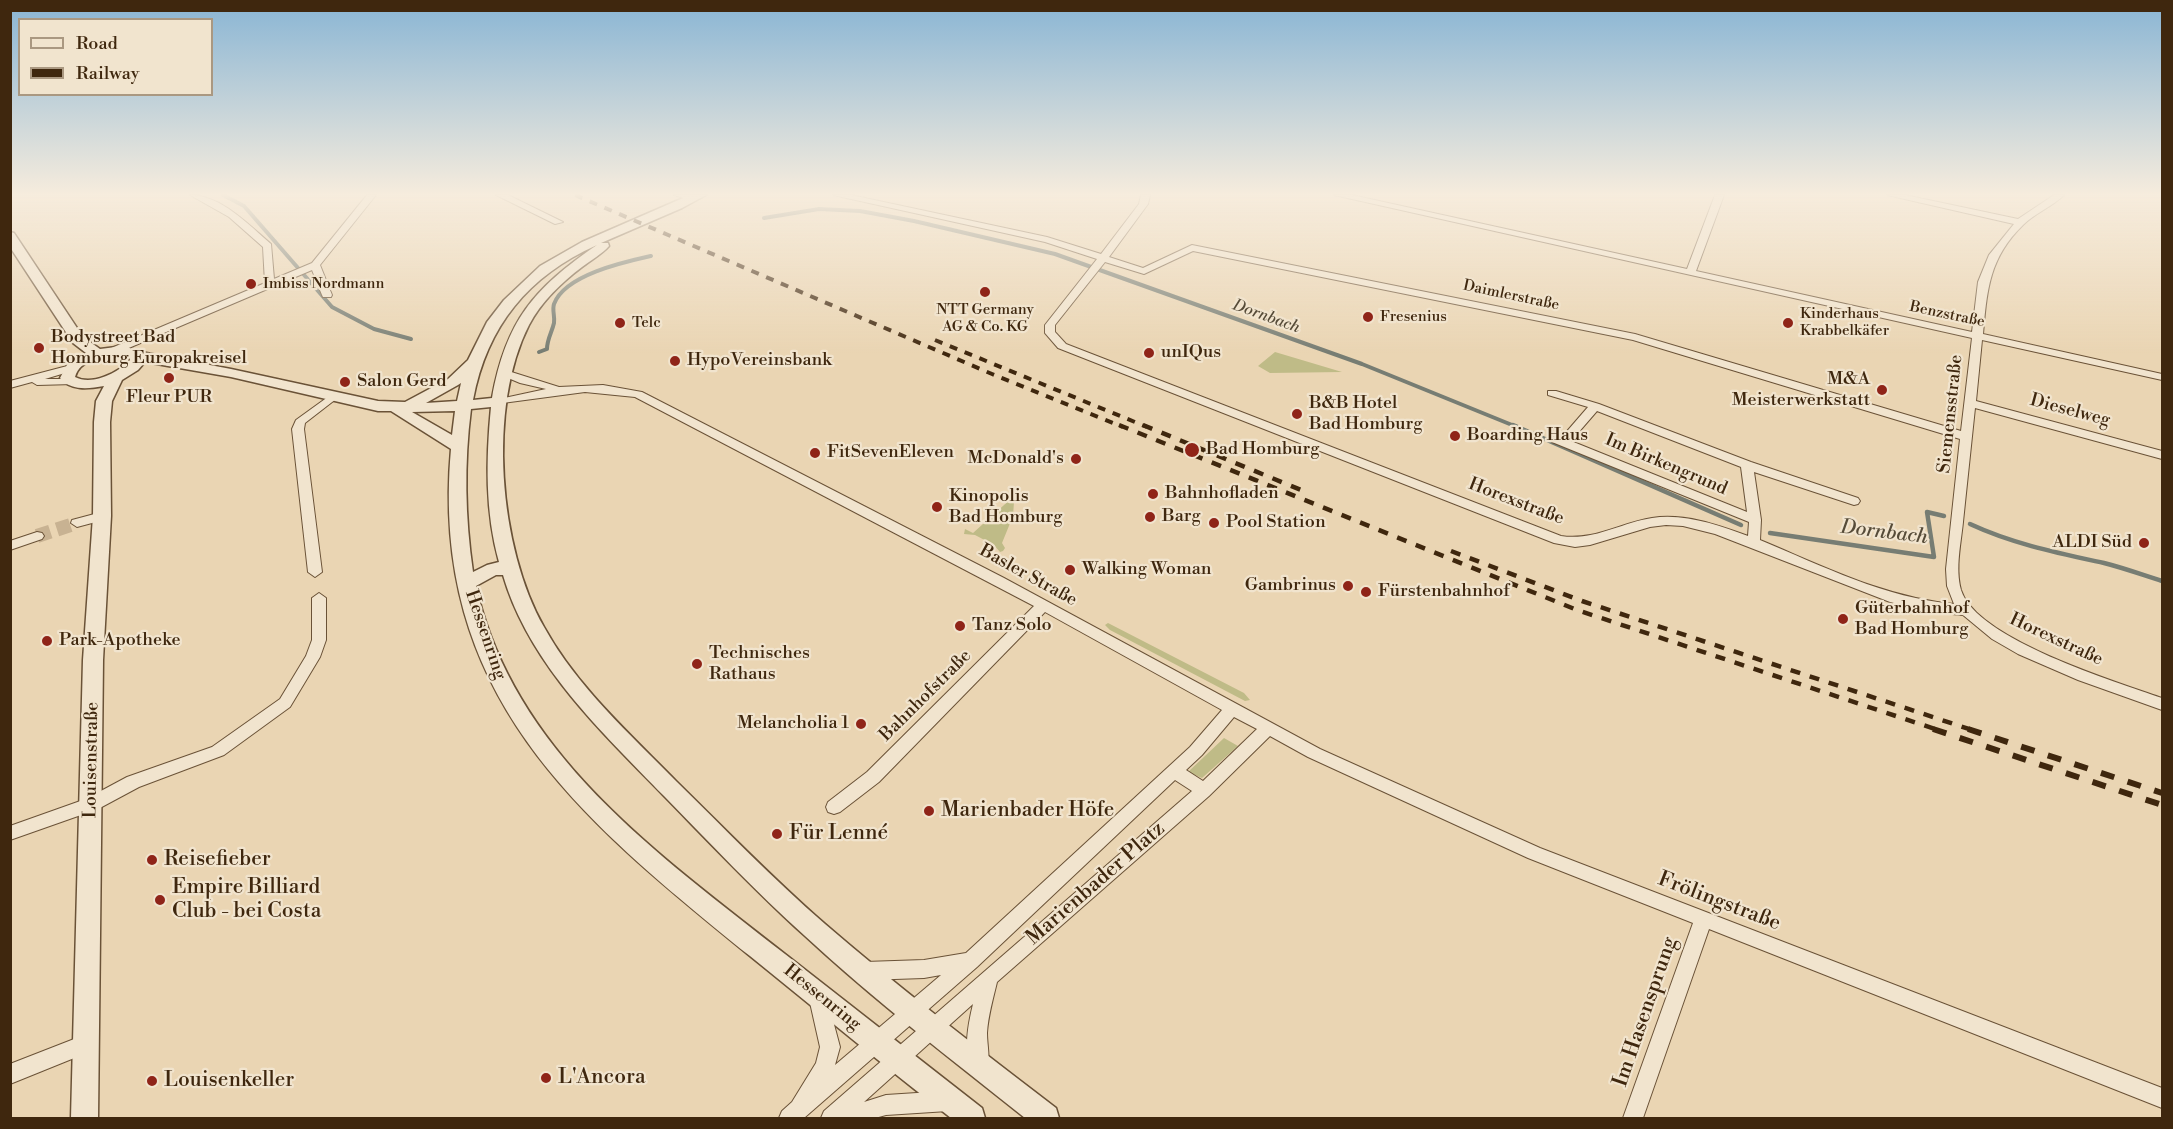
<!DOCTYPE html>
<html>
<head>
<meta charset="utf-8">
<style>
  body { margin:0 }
  #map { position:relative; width:2173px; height:1129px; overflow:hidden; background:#ead5b3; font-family:"Libre Bodoni",serif }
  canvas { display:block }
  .frame { position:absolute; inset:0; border:12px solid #3f270e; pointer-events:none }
  .legend { position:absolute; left:18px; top:18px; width:195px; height:78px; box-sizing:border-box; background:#f1e4ce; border:2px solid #aa9881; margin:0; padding:8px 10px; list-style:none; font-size:18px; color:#3f270e }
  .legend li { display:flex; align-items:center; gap:12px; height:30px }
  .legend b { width:30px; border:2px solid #aa9881 }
</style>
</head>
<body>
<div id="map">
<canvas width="2173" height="1129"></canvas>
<div class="frame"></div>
<ul class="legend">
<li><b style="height:8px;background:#f1e4ce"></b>Road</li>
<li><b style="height:8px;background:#3f270e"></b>Railway</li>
</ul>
</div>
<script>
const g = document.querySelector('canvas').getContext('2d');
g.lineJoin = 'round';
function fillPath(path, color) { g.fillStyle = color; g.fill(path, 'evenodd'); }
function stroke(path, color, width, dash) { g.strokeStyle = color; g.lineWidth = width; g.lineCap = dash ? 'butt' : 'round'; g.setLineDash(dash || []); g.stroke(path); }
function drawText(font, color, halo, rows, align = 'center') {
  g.font = font + ' "Libre Bodoni",serif'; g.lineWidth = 4.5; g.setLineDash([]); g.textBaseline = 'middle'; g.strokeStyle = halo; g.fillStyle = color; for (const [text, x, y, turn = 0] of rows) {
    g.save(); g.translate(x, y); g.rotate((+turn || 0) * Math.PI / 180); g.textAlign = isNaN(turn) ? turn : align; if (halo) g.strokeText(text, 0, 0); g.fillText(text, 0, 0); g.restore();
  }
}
const green = new Path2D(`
  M1275 352 1342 372 1270 373 1258 366Z
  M1016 488 1020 493 1014 502 1013 516 1002 543 1005 548 1003 551 1000 552 994 545 975 535 964 534 965 529 973 533 1014 496 1007 493Z
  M1108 623 1244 693 1250 700 1245 701 1110 630 1105 625Z
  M1224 738 1238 746 1202 778 1188 772Z`);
const streamFar1 = new Path2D(`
  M223 195 244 206 332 307 374 329 411 339
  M764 218 819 209 860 211 914 221 1055 254 1362 364 1517 427
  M539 352 547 349C547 339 552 332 554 323 555 316 552 310 554 304 565 275 624 262 651 256`);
const stream = new Path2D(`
  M1513 425 1741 525
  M1970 524C2013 544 2058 553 2104 563 2124 568 2143 575 2162 581
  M1770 533 1934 557 1927 512 1944 516`);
const minorTunnel = new Path2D(`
  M37 536 77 523`);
const minor = new Path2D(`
  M190 195C221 195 249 225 271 244L274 279 312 263 367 195H376L320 265 332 295 331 297H323L322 295 312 270 117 353H109V349L265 283 263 247 229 217Z
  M496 195H508L563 222 555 224Z
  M674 195H693L694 197 690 200Z
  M833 195H851L1047 237 1101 254 1139 204 1141 195H1150L1148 204 1109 257 1143 268 1192 245 1635 334 1961 431 1972 338 1334 195H1352L1687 269 1715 195H1724L1696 271 1972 332 1978 282 1989 255 2014 224 1887 195H1905L2018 219 2054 195H2064C2052 207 2035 213 2023 225 1989 258 1987 290 1983 334L2162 374V380L1982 340 1976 401 2162 451V459L1975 408C1971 446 1967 483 1963 522 1961 543 1955 568 1961 590 1976 639 2116 682 2162 698V710L2078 680 2018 654 1992 639 1963 615 1930 612 1890 602 1715 534 1683 526 1666 525 1650 527 1590 545 1575 547 1554 543 1058 348 1045 333V325L1097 259 1045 242ZM1193 251 1633 340 1960 439 1946 569 1947 586 1954 604C1885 598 1823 566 1760 540L1761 520 1754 472 1854 505 1858 504 1860 501 1858 498 1751 462 1599 404 1556 391H1548V395L1588 407 1562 437 1552 436 1550 439 1552 442 1749 522 1748 536C1718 525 1684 513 1652 518 1620 523 1594 541 1561 536L1066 344 1055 332V325L1105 262 1144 274ZM1597 411 1741 467 1747 512 1571 441Z
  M71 365 77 368 75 370 45 379H70L76 382 74 384 37 385 32 382 10 388V381Z
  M505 370 559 387 603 385 642 392 1004 578 1320 749 1540 848 2162 1088V1108L1709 929 1643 1118H1623L1693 923 1528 858 1308 757 1270 736 1209 796 997 982C993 999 988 1016 987 1033 987 1046 991 1060 986 1071L979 1074 972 1071C963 1050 968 1025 973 1004L864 1102 886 1095 948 1091 955 1094 958 1101 955 1108 948 1111 886 1115 875 1118H821L824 1111 1192 791 1175 780 977 967 804 1118H779L782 1111 792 1102 816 1063 820 1047 809 998 811 992 818 989 825 992 827 998 840 1047 835 1065 941 975 924 978 865 980 858 977 856 971 858 965 865 962 924 960 966 953 1190 747 1222 710 1045 612 879 782 840 812 834 814 828 812 826 807 828 802 867 772 1034 606 635 397 585 392 495 404V400L546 389 520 383 501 375 499 373ZM1234 717 1257 729 1203 781 1186 770 1202 755Z
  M332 394 338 397 336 399 305 423 304 429 322 572 315 577 308 572 292 429 296 420Z
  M102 512 108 516 107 519 77 527 71 523 72 520Z
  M37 532 42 533 44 536 42 539 10 550V541Z
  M319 593 326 598V640L320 657 290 707 224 755 139 787 98 809 10 840V826L86 799 127 777 212 747 280 699 306 656 312 640V598Z
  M87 1034 94 1036 97 1043 94 1050 10 1084V1064Z`);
const tertiary = new Path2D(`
  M690 195H706L682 208 601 243H608L609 246C602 254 591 260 582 267 562 282 541 302 529 325 487 407 499 548 544 627 577 687 630 734 677 782 726 830 773 879 825 924 899 988 978 1048 1056 1108L1059 1118H1025C951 1059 875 1001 805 936 756 892 710 843 664 796 601 731 529 664 503 575H496L476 586C512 752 659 855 785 954 851 1005 916 1057 982 1108L985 1118H951C883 1065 817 1010 750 956 577 816 429 694 451 449L391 411H378L231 377 145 362 138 370 122 380 112 401 110 422 111 516 103 660 98 1118H71L83 660 93 516 94 422 96 401 104 386C88 389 71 391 60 378L69 361 86 353 73 343 10 247V232L14 233 83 337 100 349 124 346 141 352 231 369 378 401 405 402 448 379 468 360 487 322 504 300 540 266 582 242ZM597 245C533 289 506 321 492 398L473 400C487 326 528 276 597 245ZM123 354 129 357 130 360C118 373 92 386 75 377 80 358 106 356 123 354ZM461 383 457 401 426 403 458 385ZM491 407C486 459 485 512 499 562L487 565 473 572C465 517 464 464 471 409ZM455 411 452 435 412 412Z`);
const railFar2 = new Path2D(`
  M575 195 992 374 1123 427
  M935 340 1147 427`);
const railFar1 = new Path2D(`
  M1119 425 1577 610 1938 730
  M1143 425 1301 490
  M1451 551 1582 601 1972 730`);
const rail = new Path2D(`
  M1933 729 2162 805
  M1968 729 2162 793`);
const markers = [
  [251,284,6,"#8f2418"],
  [985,292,6,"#8f2418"],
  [1368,317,6,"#8f2418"],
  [620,323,6,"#8f2418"],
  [1788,323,6,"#8f2418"],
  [39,348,6,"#8f2418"],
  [1149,353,6,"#8f2418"],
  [675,361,6,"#8f2418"],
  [169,378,6,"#8f2418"],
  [345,382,6,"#8f2418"],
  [1882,390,6,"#8f2418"],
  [1297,414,6,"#8f2418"],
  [1455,436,6,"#8f2418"],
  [1192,450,8,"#8f2418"],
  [815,453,6,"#8f2418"],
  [1076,459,6,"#8f2418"],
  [1153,494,6,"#8f2418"],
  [937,507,6,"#8f2418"],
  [1150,517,6,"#8f2418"],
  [1214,523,6,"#8f2418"],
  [2144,543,6,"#8f2418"],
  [1070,570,6,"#8f2418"],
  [1348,586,6,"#8f2418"],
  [1366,592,6,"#8f2418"],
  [1843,619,6,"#8f2418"],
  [960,626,6,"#8f2418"],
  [47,641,6,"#8f2418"],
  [697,664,6,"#8f2418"],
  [861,724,6,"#8f2418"],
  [929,811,6,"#8f2418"],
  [777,834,6,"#8f2418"],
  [152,860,6,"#8f2418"],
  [160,900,6,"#8f2418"],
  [546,1078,6,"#8f2418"],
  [152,1081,6,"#8f2418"]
];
const farPoinames = [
  ["Imbiss Nordmann",263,284],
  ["NTT Germany",985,310,"center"],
  ["AG & Co. KG",985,327,"center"],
  ["Kinderhaus",1800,314],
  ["Krabbelkäfer",1800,331],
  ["Fresenius",1380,317],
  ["Telc",632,323]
];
const farStreetnames = [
  ["Daimlerstraße",1511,296,12],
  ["Benzstraße",1947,315,12]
];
const farWaternames = [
  ["Dornbach",1266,317,20]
];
const poiNames = [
  ["Bodystreet Bad",51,338],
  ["Homburg Europakreisel",51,359],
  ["unIQus",1161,353],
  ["HypoVereinsbank",687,361],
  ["M&A",1870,380,"right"],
  ["Meisterwerkstatt",1870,401,"right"],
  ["Salon Gerd",357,382],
  ["Fleur PUR",169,398,"center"],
  ["B&B Hotel",1309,404],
  ["Bad Homburg",1309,425],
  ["Boarding Haus",1467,436],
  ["Bad Homburg",1206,450],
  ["FitSevenEleven",827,453],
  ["McDonald's",1064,459,"right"],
  ["Bahnhofladen",1165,494],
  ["Kinopolis",949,497],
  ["Bad Homburg",949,518],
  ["Barg",1162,517],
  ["Pool Station",1226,523],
  ["ALDI Süd",2132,543,"right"],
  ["Walking Woman",1082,570],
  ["Gambrinus",1336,586,"right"],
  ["Fürstenbahnhof",1378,592],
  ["Güterbahnhof",1855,609],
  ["Bad Homburg",1855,630],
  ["Tanz Solo",972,626],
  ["Park-Apotheke",59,641],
  ["Technisches",709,654],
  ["Rathaus",709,675],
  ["Melancholia 1",849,724,"right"]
];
const streetNames = [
  ["Dieselweg",2070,411,15],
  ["Siemensstraße",1951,414,-84],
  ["Im Birkengrund",1666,465,23],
  ["Horexstraße",1516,502,21],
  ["Basler Straße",1028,576,29],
  ["Hessenring",485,635,71],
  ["Horexstraße",2056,640,25],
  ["Bahnhofstraße",926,696,-45],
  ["Louisenstraße",92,760,-89],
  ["Hessenring",822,998,39]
];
const waterNames = [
  ["Dornbach",1884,533,7]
];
const nearPoinames = [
  ["Marienbader Höfe",941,811],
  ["Für Lenné",789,834],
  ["Reisefieber",164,860],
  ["Empire Billiard",172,888],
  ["Club - bei Costa",172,912],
  ["L'Ancora",558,1078],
  ["Louisenkeller",164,1081]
];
const nearStreetnames = [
  ["Marienbader Platz",1096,884,-41],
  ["Frölingstraße",1719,902,21],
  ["Im Hasensprung",1646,1012,-71]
];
fillPath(green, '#bfbb87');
stroke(streamFar1, '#777d73', 4);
stroke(stream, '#777d73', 4.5);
stroke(minorTunnel, '#c8b292', 14, [14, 7]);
stroke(minor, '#6a5237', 2);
stroke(tertiary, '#6a5237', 3);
fillPath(minor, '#f1e4ce');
fillPath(tertiary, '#f1e4ce');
stroke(railFar2, '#3f270e', 4, [8, 8]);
stroke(railFar1, '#3f270e', 4.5, [10, 10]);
stroke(rail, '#3f270e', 6, [14, 14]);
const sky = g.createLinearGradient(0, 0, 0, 353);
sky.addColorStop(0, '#89b5d4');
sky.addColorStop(0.55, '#f6ecdd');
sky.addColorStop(1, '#f6ecdd00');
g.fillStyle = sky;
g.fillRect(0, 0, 2173, 353);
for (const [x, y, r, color] of markers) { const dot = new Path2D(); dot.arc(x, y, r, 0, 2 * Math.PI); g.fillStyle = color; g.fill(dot); stroke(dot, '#f1e4ce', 2); }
drawText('15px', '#3f270e', '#f1e4ce', farPoinames, 'left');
drawText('15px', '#3f270e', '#f1e4ce', farStreetnames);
drawText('italic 16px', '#564b38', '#f1e4ce', farWaternames);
drawText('18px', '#3f270e', '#f1e4ce', poiNames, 'left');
drawText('18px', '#3f270e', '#f1e4ce', streetNames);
drawText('italic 20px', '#564b38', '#f1e4ce', waterNames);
drawText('21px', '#3f270e', '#f1e4ce', nearPoinames, 'left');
drawText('21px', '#3f270e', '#f1e4ce', nearStreetnames);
</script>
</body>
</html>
